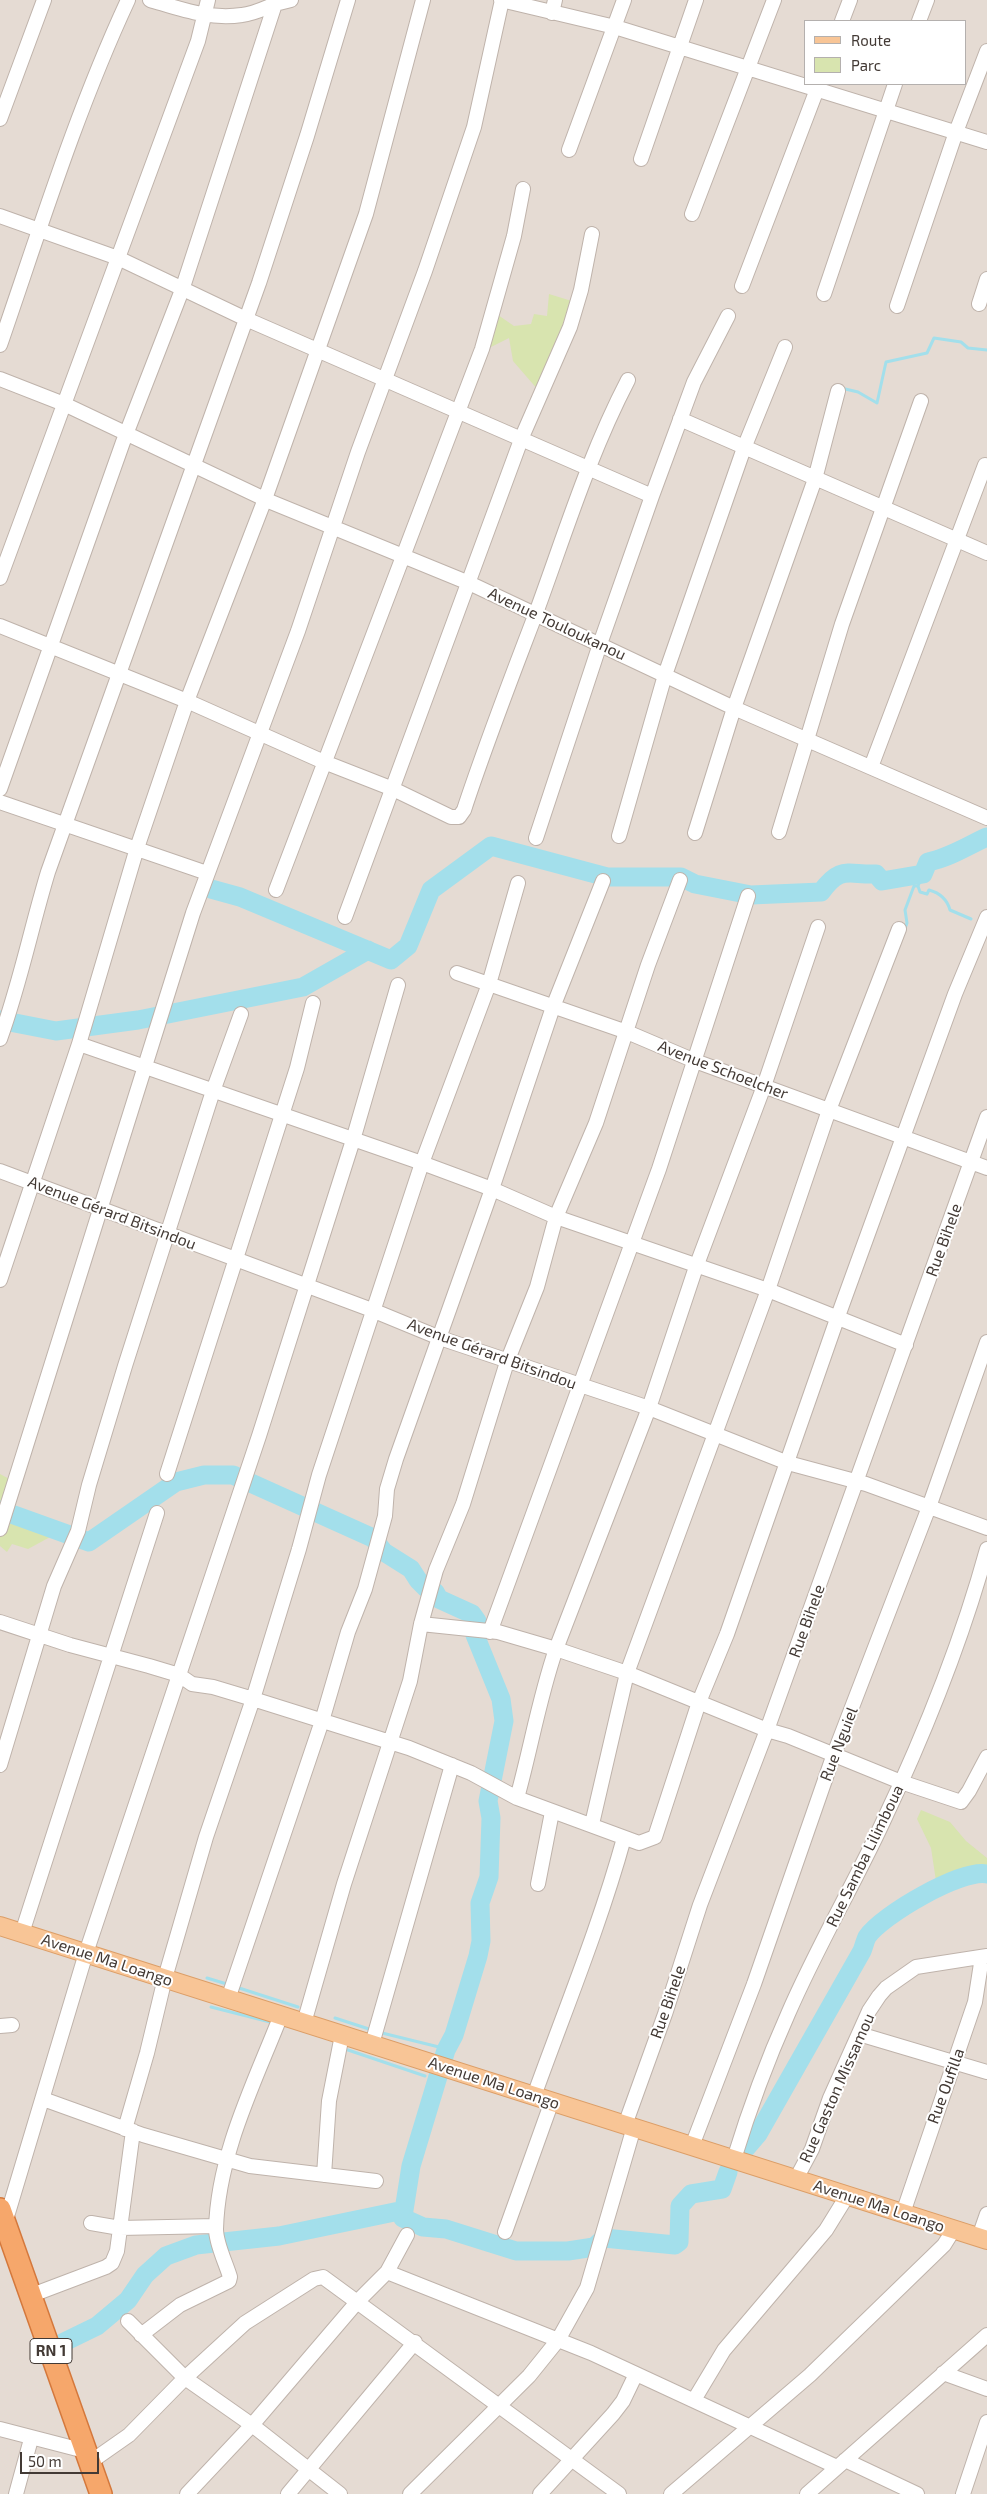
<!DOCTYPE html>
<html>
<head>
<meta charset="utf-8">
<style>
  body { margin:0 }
  #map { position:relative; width:987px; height:2494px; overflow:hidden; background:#f1eae4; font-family:"Exo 2",sans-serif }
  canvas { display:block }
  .legend { position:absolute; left:804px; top:20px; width:162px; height:65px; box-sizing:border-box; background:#fff; border:1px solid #b4b0ae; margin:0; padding:6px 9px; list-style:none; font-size:15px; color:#433a35 }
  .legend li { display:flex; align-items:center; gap:10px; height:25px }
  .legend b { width:25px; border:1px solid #b4b0ae }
  .scale { position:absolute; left:20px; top:2452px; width:79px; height:22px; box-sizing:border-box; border:2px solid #433a35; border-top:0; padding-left:6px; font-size:15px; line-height:18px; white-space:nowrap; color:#433a35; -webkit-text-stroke:4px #fff; paint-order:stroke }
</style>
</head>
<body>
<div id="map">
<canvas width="987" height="2494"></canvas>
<ul class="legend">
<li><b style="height:6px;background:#f8c596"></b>Route</li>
<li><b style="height:14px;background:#d8e4af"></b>Parc</li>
</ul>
<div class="scale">50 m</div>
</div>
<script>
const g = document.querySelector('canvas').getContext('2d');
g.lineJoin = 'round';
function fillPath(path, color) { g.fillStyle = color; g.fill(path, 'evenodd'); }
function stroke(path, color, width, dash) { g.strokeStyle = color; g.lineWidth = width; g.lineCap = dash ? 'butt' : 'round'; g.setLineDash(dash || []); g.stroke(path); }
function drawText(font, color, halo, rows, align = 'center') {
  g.font = font + ' "Exo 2",sans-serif'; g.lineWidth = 4; g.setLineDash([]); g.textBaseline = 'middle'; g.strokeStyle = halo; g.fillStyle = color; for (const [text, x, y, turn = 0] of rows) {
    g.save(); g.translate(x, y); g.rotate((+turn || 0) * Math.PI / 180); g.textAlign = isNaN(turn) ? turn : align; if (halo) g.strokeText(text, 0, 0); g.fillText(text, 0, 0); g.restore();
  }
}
const residential = new Path2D(`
  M0 0H987V2494H0ZM806 21H966V84H806Z`);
const green = new Path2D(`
  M549 294 575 302 539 391 513 361 509 338 487 349 498 315 514 326 531 324 534 314 547 316Z
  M0 1474 15 1482 16 1499 13 1518 31 1523 55 1524 52 1536 28 1549 12 1544 7 1552 0 1546Z
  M921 1810 950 1822 966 1841 987 1858V1874C967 1873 953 1886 936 1881L931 1848 917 1819Z`);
const stream = new Path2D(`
  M841 388 858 392 877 403 886 362 927 353 934 338 961 342 968 348 987 350
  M918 886 920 892 927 894 929 890C940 893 947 899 950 910L971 919
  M904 931 907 923 905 910 914 886H918L923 874
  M207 1978 230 1985
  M236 1987 298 2007
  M211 2007 274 2023
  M335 2018 372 2030
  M378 2032 443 2048
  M348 2050 425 2076`);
const river = new Path2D(`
  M211 889 240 897 391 960 408 946 431 890 491 846 607 877H681L695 884 751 895 821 892C841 865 847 875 876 874L882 881 923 874 928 862C949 858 967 846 987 837
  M0 1020 56 1031 138 1020 303 987 368 950
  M0 1510 89 1542 176 1482 204 1475H233L373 1538 384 1552 411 1569 418 1580 426 1588 435 1592 439 1599 472 1614 477 1621 475 1635 501 1699 504 1721 488 1801 491 1818 489 1877 480 1903 481 1941 478 1956 454 2035 446 2050 411 2166 404 2210
  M746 2148 758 2134 862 1951C864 1946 865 1941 867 1937 882 1915 961 1869 987 1874
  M58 2345 97 2326 128 2300 145 2275 166 2256 196 2245 279 2236 404 2210 403 2218 423 2227 446 2229 516 2251H568L594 2247 604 2238 675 2245 679 2242 680 2206 691 2194 722 2189 728 2172`);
const minor = new Path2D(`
  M150 0C181 9 210 20 242 15 253 14 265 8 275 4
  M501 0 615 27 987 142
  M552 13 555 0
  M842 21 850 0
  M919 21 927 0
  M0 119 44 0
  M569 150 624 0
  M641 159 696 0
  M692 214 774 0
  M0 216 118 258 246 319 652 496
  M742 286 819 84
  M824 294 895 84
  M979 304 987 279
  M897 306 956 132 987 51
  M0 345C40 229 76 112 128 0
  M0 379 64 404 271 502 469 583 734 708 987 818
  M680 419 987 553
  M0 578 198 41 208 0
  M0 626 187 701 324 762 393 789 451 817H459L464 810C486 743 511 679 536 613 565 534 589 455 628 380
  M871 767 985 465
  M0 789 123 442 182 290 275 4 291 0
  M0 802 207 873
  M779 832 842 624 921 401
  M695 833 734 708 815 479 838 391
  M619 836 665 675 744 448 785 347
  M536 838 600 644 652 496 694 382 728 316
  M276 890 482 349 514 236 523 189
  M345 917 522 437 570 327 581 290 592 234
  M457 973 627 1032 695 1061 987 1168
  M0 1039C20 984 31 928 48 872L259 283 307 136 348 0
  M79 1044 422 1163 492 1189 556 1217 768 1290 906 1345
  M0 1171 372 1310 440 1338 649 1408 788 1463 866 1484 987 1528
  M0 1280 79 1044 137 848 187 701 265 499 366 214 423 0
  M167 1474 297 1068 313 1003
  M0 1529 193 913 298 631 358 452 425 271 474 127 502 0
  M0 1622 70 1645 149 1666 179 1675 192 1684 213 1687 253 1699 409 1748 471 1773 517 1798 639 1843 655 1837 699 1702 727 1634 837 1319 955 994 987 917
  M421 1624 498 1632 556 1649 627 1673 767 1730 788 1736 901 1782 961 1802 969 1791 987 1757
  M490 1632 659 1169 748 896
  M0 1765 54 1586 78 1531 89 1485 125 1366 213 1091 241 1014
  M517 1798C531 1748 539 1698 556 1649L649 1408 696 1267 764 1086 818 927
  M592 1824 627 1673 768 1290 829 1110 899 929
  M538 1884 552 1812
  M22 1933 157 1513
  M228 1999 322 1721 348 1632 365 1589 385 1516 387 1489 396 1459 492 1189 553 1007 603 881
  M304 2023 344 1884 410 1681 421 1624 436 1570 463 1504 507 1362 537 1287 556 1217 596 1123 648 965 680 880
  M0 2026 12 2025
  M859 2034 987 2072
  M372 2044 452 1765
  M534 2096C565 2010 600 1925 624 1838
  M43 2099 143 2135 250 2166 376 2181
  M625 2125 665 2014 700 1905 767 1730 987 1117
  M125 2129 147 2053 165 1978 206 1837 253 1699 299 1549 319 1475 422 1163 489 984 518 883
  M692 2146 754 1984 834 1754 929 1507 987 1342
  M734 2159C749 2110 767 2061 788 2014 816 1949 852 1888 882 1824 924 1735 961 1644 987 1549
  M324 2175 329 2101 342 2035
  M796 2179 812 2149 830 2098 869 2011 879 1996 886 1988 916 1967 987 1956
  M903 2213 975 2002 982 1957
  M5 2223 86 1953 259 1436 353 1140 398 985
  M91 2223 120 2228 216 2226
  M505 2232 552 2101
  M979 2237 987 2214
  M387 2272 591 2353 837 2467
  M32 2295 106 2267 112 2263 117 2251 133 2131
  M128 2321 185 2378 252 2425 340 2494
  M141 2335 180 2305 229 2281 230 2277C226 2263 216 2244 216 2229 218 2154 254 2084 281 2015
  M943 2373 987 2389
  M694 2400 724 2350 826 2230 847 2196
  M0 2429 85 2451
  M845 2460 917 2494
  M89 2463 129 2435 185 2378 245 2323 314 2279 323 2277 619 2494
  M16 2494 31 2439
  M187 2494 252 2425 358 2301 387 2272 407 2235
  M288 2494 415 2342
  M410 2494 529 2376 558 2340 587 2288 634 2127
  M540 2494 613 2414 623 2401 636 2374
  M671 2494 810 2375 944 2245 954 2229
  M807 2494 987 2335
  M963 2494 987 2422`);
const major = new Path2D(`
  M0 1926 987 2240`);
const highway = new Path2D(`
  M0 2209 101 2494`);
const shields = [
  [51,2351,42]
];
const shieldNames = [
  ["RN 1",51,2351]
];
const streetNames = [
  ["Avenue Touloukanou",557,624,25],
  ["Avenue Schoelcher",723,1070,21],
  ["Avenue Gérard Bitsindou",112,1213,21],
  ["Rue Bihele",944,1240,-70],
  ["Avenue Gérard Bitsindou",492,1354,20],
  ["Rue Bihele",807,1621,-70],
  ["Rue Nguiel",839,1744,-69],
  ["Rue Samba Lilimboua",865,1856,-64],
  ["Avenue Ma Loango",107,1960,18],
  ["Rue Bihele",668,2002,-71],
  ["Avenue Ma Loango",494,2083,18],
  ["Rue Oufilla",946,2086,-70],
  ["Rue Gaston Missamou",837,2088,-66],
  ["Avenue Ma Loango",879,2206,18]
];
fillPath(residential, '#e5dbd3');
fillPath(green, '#d8e4af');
stroke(stream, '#a3dfeb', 3);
stroke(river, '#a3dfeb', 19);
stroke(minor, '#bfb3ab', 16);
stroke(major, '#dc9e67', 20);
stroke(highway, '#d4783c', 24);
stroke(minor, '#fff', 14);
stroke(major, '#f8c596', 18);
stroke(highway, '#f6a76b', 21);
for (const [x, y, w] of shields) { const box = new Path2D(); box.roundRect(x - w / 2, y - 12.5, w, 25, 4); g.fillStyle = '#fff'; g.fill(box); stroke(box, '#433a35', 1); }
drawText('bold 15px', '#433a35', null, shieldNames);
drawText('16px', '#433a35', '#fff', streetNames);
</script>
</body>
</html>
